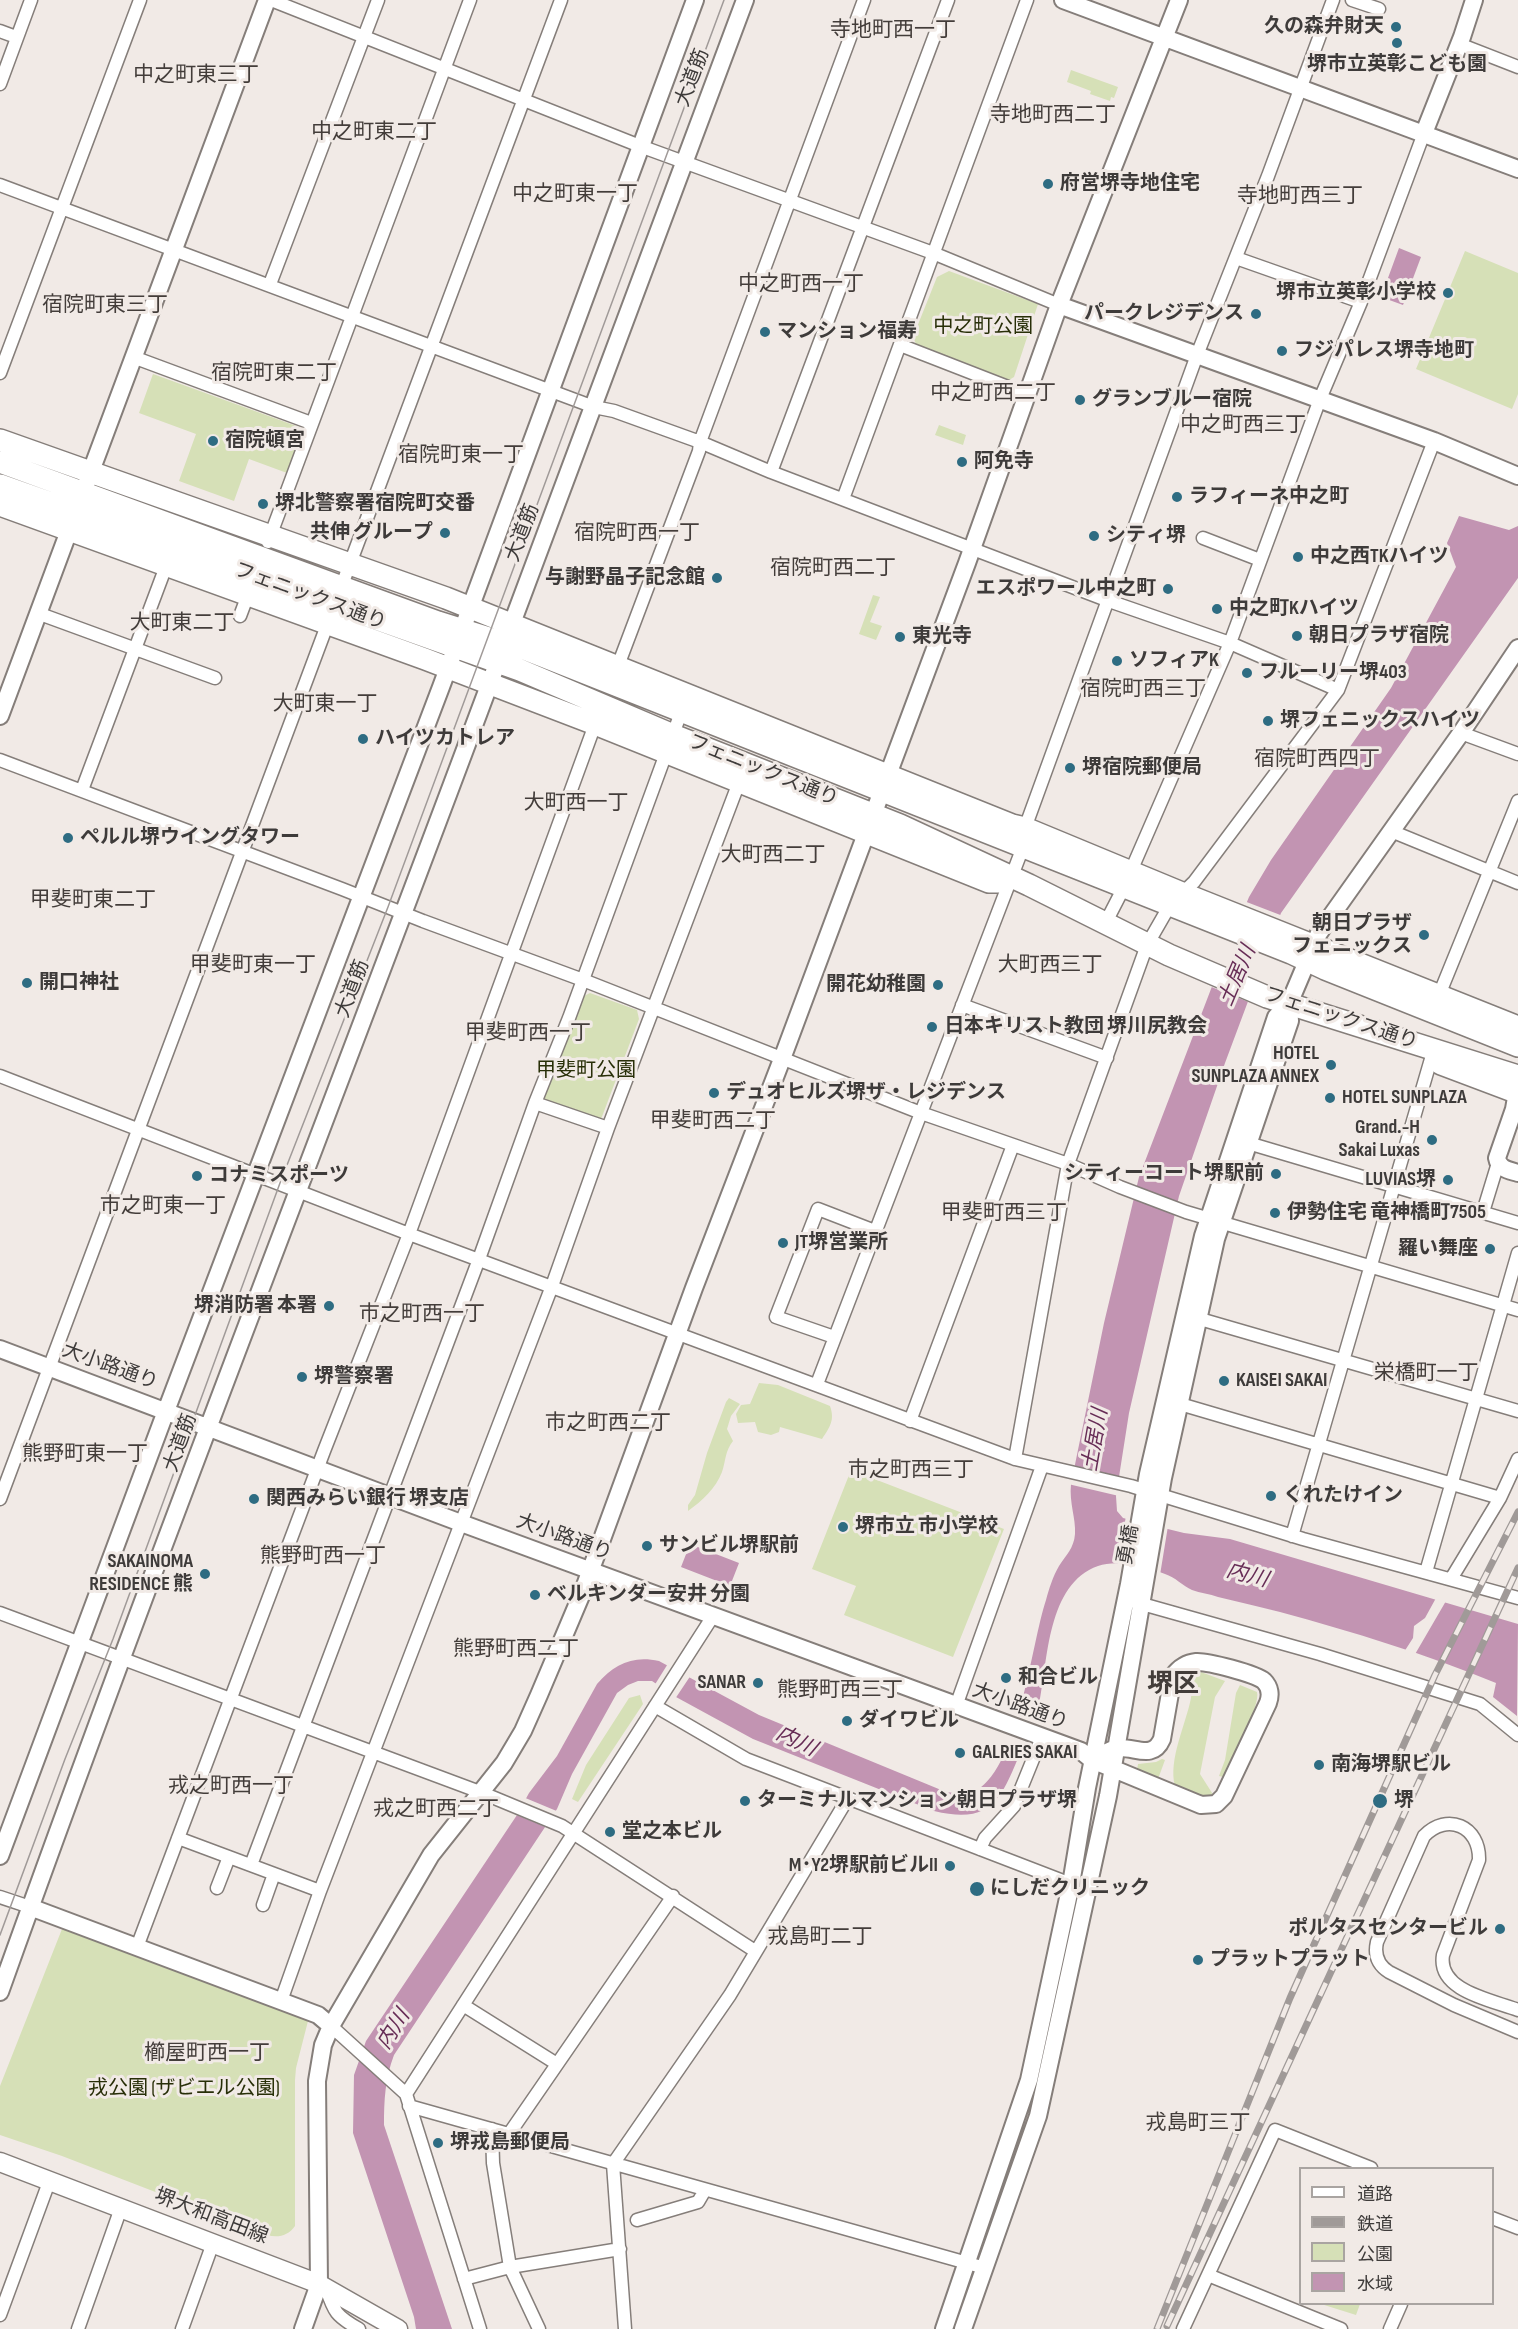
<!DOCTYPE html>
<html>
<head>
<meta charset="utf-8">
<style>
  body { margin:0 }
  #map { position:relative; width:1518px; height:2329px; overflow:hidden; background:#f1eae6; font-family:"Sofia Sans Condensed","Noto Sans JP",sans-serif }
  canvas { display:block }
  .legend { position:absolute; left:1299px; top:2167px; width:195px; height:138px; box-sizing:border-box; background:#f1eae6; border:2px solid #a9a4a1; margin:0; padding:8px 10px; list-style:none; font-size:18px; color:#3e3b3a }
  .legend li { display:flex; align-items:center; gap:12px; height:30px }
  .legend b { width:30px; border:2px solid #a9a4a1 }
</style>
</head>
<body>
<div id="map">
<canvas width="1518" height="2329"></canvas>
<ul class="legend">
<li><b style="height:8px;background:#fff"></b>道路</li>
<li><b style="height:8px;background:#a09a98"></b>鉄道</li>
<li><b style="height:16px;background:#d6e0b7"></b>公園</li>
<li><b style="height:16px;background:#c294b2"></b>水域</li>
</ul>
</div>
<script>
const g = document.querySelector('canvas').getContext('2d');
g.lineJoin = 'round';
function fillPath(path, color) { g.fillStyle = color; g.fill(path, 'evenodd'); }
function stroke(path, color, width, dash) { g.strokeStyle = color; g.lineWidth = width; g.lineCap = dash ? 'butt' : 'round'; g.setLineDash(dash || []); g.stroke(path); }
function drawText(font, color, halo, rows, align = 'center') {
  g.font = font + ' "Sofia Sans Condensed","Noto Sans JP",sans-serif'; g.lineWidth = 6; g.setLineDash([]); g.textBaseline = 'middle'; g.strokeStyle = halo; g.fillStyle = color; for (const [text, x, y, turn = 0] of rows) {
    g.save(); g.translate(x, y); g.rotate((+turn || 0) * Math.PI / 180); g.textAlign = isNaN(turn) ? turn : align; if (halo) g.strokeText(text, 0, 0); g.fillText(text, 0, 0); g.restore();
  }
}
const green = new Path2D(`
  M1071 70 1118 87 1114 98 1111 97 1110 101 1090 94 1091 91 1067 82Z
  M1465 251 1518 273V394L1512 409 1416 369Z
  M949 271 1038 304 1014 377 1009 380 916 344 913 337 937 277Z
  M153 374 299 427 301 433 287 473 249 459 234 501 179 481 196 434 139 413Z
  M939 425 966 435 963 445 935 435Z
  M873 595 880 597 870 622 882 626 876 640 859 634Z
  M590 993 637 1010 639 1019 603 1114 601 1119H596L546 1100 543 1097 582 997Z
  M759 1383 778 1385 830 1406C835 1420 830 1427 822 1439L780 1427 779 1432 771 1435 758 1432 755 1422 738 1423 736 1414 741 1405 750 1404Z
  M729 1398 740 1404 731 1416 727 1429 733 1441C725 1451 726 1460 722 1472 716 1488 702 1501 688 1511V1505L695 1495 707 1453 726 1402Z
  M851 1470 1004 1529 953 1657 844 1615 856 1586 812 1569Z
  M1201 1672 1225 1681 1215 1697 1200 1774 1214 1796 1207 1798 1175 1786C1168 1760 1186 1724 1191 1698 1192 1691 1190 1685 1190 1679L1194 1675Z
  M1240 1685 1257 1692C1261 1706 1230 1761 1223 1777L1219 1776 1225 1760 1236 1693Z
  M640 1695 643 1704 578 1802 572 1799 586 1765 629 1698Z
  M1162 1759 1165 1760 1158 1779 1137 1770 1138 1764 1156 1762Z
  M62 1929 308 2021 296 2068 295 2080V2226C288 2236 278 2238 267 2235L62 2156 0 2135V2086Z
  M1321 2304H1360L1356 2315Z`);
const water = new Path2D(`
  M1399 248 1421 257 1403 305 1381 297Z
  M1459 516 1509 530 1518 526V578L1281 913 1225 1063 1179 1196 1129 1413 1116 1496 1117 1511 1123 1518 1184 1533 1230 1539 1518 1624 1517 1716 1493 1697 1496 1683C1426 1654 1353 1632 1280 1612 1260 1607 1239 1602 1218 1597 1210 1594 1200 1593 1192 1590 1183 1586 1175 1577 1165 1574 1146 1567 1118 1559 1098 1566 1047 1584 1048 1660 1039 1705 1036 1720 1026 1736 1021 1751 1001 1799 992 1825 934 1811L753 1739 676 1697 652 1681H638L628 1685 617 1693 572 1774 557 1809 394 2055C385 2078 384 2101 384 2125L452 2329H416L414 2317 353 2133 354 2075 366 2041 517 1815 529 1793 557 1756 597 1684C614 1664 633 1655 659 1661L759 1715 946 1792C956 1793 969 1795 977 1790 1019 1765 1031 1645 1046 1600 1049 1589 1053 1576 1059 1566 1066 1555 1074 1548 1075 1534 1076 1518 1069 1503 1071 1484L1104 1323 1139 1177 1211 989 1249 897 1271 860 1391 688 1456 567 1447 543Z
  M690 1544 739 1563 730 1586 681 1567Z`);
const pier = new Path2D(`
  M1244 901 1283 916 1251 1003 1209 986Z
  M1072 1465 1122 1477 1119 1496 1068 1484Z
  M1126 1516 1168 1526 1160 1575 1117 1566Z
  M1436 1598 1446 1601 1414 1656 1404 1652 1413 1638 1414 1626 1425 1618Z
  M669 1662 691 1675 675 1699 654 1686Z
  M1019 1701 1041 1708 1021 1757 1002 1751Z
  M523 1797 559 1812 548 1828 514 1814Z`);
const street = new Path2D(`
  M271 0 640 146 933 253 1059 305
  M1352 0 1379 9
  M0 31 16 37
  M1459 44 1518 67
  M0 84 31 0
  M0 185 594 407 614 411 700 442 771 472 1109 601 1230 643 1338 690
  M1236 258 1361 302
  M270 284 378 0
  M900 345 1026 394
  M133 357 311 423
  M0 373 140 0
  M771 472 948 0
  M843 499 1027 0
  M1203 538 1260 560
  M268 542 470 0
  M342 585 561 0
  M40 614 215 678
  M240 616 249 592
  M616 671 699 451 700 442 864 0
  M1461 733 1518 754
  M0 760 342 889 423 921 583 980 921 1113 1068 1164 1120 1187 1186 1212 1518 1310
  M82 790 168 561
  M1391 831 1518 883
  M1105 924 1124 887 1230 643 1320 399 1361 302 1424 133
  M1437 1000 1518 801
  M962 1005 1107 1058
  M0 1076 409 1234 1015 1459 1131 1486 1303 1539 1518 1598
  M535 1103 608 1128
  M1248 1143 1518 1223
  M1483 1212 1498 1163
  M1200 1319 1518 1411
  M834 1337 776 1317 818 1209 875 1231
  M817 1384 1023 847 1025 828 1197 355 1268 176 1333 0
  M1180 1404 1500 1498
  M910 1421 1013 1145
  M1015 1459 1068 1164 1147 945 1170 905 1194 882 1338 690 1434 441
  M0 1499 329 620
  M1292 1536 1431 1059
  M1426 1572 1518 1253
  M1451 1579 1500 1498 1518 1459
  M1135 1602 1320 1654 1480 1704 1518 1735
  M0 1613 480 1792 562 1826 755 1951
  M655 1706 746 1759 1071 1884
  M956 1706 1042 1466
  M178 1838 320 1891
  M980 1849 985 1838 1014 1806 1042 1737
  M251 1865 479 1259 535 1103 569 1018 683 707
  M217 1888 229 1857
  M0 1897 30 1907
  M263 1905 274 1874
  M137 1947 324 1451 409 1234 597 719
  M281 2001 320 1891 552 1286 608 1128 741 777
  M463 2005 557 2064
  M1518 2010C1492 2000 1437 1991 1443 1955L1479 1860C1480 1826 1447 1812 1424 1836L1377 1942C1374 1955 1378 1965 1389 1972L1454 2005 1518 2032
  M331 2026 406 2094 480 2329
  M406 2094 713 1616
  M409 2106 985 2268
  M492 2129 493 2163 510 2267 539 2329
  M509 2134 673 1896
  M1492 2218 1518 2228
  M637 2220 698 2202 705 2190
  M1208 2275 1341 2329
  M464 2279 510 2267 620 2249
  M326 2288C334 2312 336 2316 359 2329
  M0 2315 49 2182
  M78 2329 121 2208
  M182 2329 213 2243
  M625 2329 613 2164 730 1995 848 1798
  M1183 2329 1275 2130 1371 2168
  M1390 2329 1401 2304`);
const secondary = new Path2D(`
  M1063 0 1518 169
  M1424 133 1462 37 1474 0
  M1059 305 1434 441 1518 476
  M87 482 267 0
  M508 634 745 0
  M0 716 73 520
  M1517 1092 1514 1109 1497 1158C1499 1169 1508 1170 1518 1173
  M0 1349 461 1523 1081 1751 1092 1760 1201 1805 1216 1804 1224 1796 1268 1703C1271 1695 1270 1687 1264 1681 1256 1674 1207 1661 1196 1662 1186 1663 1179 1668 1173 1676L1162 1739C1153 1760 1136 1747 1119 1748 1111 1748 1100 1756 1092 1760
  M0 1856 166 1411 441 687 695 0
  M30 1907 318 2015 331 2026
  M0 1992C158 1549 330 1112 494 672
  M303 2329 319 2284 317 2081 323 2045 331 2026 431 1855 504 1763 523 1731 539 1695 583 1591 694 1288 782 1059 967 563 1059 305 1179 0
  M944 2329 1029 2080 1071 1884 1087 1788 1129 1584 1148 1474 1203 1236 1276 1017 1289 1004 1319 933 1461 733 1518 648
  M963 2329 1038 2116 1108 1796 1163 1478 1216 1239 1290 1021 1289 1004`);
const primary = new Path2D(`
  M0 2162 319 2284 398 2329`);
const highway = new Path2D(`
  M0 440 446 598 1012 825 1025 828 1182 893 1518 1027
  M0 462 438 622 527 650 1291 953 1325 969 1518 1046
  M0 485 520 670 673 735 900 825 1029 885 1169 955 1267 997 1518 1076
  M0 505 425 659 595 724 989 882H1001L1011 877
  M1441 1064 1518 1093`);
const tram = new Path2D(`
  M0 1935 65 1759 113 1639 280 1183 388 907 724 0`);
const rail = new Path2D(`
  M1167 2326 1518 1568
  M1157 2329 1290 1998 1435 1675 1518 1512`);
const markers = [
  [1396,27,6,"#2e6c82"],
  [1397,43,6,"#2e6c82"],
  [1048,184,6,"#2e6c82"],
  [1448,293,6,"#2e6c82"],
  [1256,314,6,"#2e6c82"],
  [765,332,6,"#2e6c82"],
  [1282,351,6,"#2e6c82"],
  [1080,400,6,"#2e6c82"],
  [213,441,6,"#2e6c82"],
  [962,462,6,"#2e6c82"],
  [1177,497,6,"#2e6c82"],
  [263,504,6,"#2e6c82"],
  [445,533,6,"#2e6c82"],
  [1094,536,6,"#2e6c82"],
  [1298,557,6,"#2e6c82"],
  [717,578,6,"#2e6c82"],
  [1168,589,6,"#2e6c82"],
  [1217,609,6,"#2e6c82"],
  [1297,636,6,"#2e6c82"],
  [900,637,6,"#2e6c82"],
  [1117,661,6,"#2e6c82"],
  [1247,673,6,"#2e6c82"],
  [1268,721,6,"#2e6c82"],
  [363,739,6,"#2e6c82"],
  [1070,768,6,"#2e6c82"],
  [68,838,6,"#2e6c82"],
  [1424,935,6,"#2e6c82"],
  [27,983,6,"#2e6c82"],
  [938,985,6,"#2e6c82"],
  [932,1027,6,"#2e6c82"],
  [1331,1065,6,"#2e6c82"],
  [714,1093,6,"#2e6c82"],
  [1330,1098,6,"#2e6c82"],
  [1432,1140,6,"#2e6c82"],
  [1276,1174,6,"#2e6c82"],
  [197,1176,6,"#2e6c82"],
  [1448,1180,6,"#2e6c82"],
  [1275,1213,6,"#2e6c82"],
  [783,1243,6,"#2e6c82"],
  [1490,1249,6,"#2e6c82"],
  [329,1306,6,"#2e6c82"],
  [302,1377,6,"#2e6c82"],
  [1224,1381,6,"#2e6c82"],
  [1271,1496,6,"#2e6c82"],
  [254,1499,6,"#2e6c82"],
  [843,1527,6,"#2e6c82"],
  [647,1546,6,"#2e6c82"],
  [205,1574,6,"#2e6c82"],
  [535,1595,6,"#2e6c82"],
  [1006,1678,6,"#2e6c82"],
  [758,1683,6,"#2e6c82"],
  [847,1721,6,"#2e6c82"],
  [960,1753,6,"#2e6c82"],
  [1319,1765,6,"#2e6c82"],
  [745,1801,6,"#2e6c82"],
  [1380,1801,8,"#2e6c82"],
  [610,1832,6,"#2e6c82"],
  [950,1866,6,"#2e6c82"],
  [977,1889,8,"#2e6c82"],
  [1500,1929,6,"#2e6c82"],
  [1198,1960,6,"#2e6c82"],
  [438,2143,6,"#2e6c82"]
];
const poiNames = [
  ["久の森弁財天",1384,27,"right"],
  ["堺市立英彰こども園",1397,65,"center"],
  ["府営堺寺地住宅",1060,184],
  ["堺市立英彰小学校",1436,293,"right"],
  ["パークレジデンス",1244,314,"right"],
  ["マンション福寿",777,332],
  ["フジパレス堺寺地町",1294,351],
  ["グランブルー宿院",1092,400],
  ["宿院頓宮",225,441],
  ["阿免寺",974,462],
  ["ラフィーネ中之町",1189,497],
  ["堺北警察署宿院町交番",275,504],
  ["共伸 グループ",433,533,"right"],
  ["シティ堺",1106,536],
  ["中之西TKハイツ",1310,557],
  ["与謝野晶子記念館",705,578,"right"],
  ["エスポワール中之町",1156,589,"right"],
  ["中之町Kハイツ",1229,609],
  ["朝日プラザ宿院",1309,636],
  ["東光寺",912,637],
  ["ソフィアK",1129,661],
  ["フルーリー堺403",1259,673],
  ["堺フェニックスハイツ",1280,721],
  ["ハイツカトレア",375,739],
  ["堺宿院郵便局",1082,768],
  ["ペルル堺ウイングタワー",80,838],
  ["朝日プラザ",1412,924,"right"],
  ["フェニックス",1412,947,"right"],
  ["開口神社",39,983],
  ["開花幼稚園",926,985,"right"],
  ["日本キリスト教団 堺川尻教会",944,1027],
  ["HOTEL",1319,1054,"right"],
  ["SUNPLAZA ANNEX",1319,1077,"right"],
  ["デュオヒルズ堺ザ・レジデンス",726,1093],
  ["HOTEL SUNPLAZA",1342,1098],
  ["Grand.-H",1420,1128,"right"],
  ["Sakai Luxas",1420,1151,"right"],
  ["シティーコート堺駅前",1264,1174,"right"],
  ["コナミスポーツ",209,1176],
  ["LUVIAS堺",1436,1180,"right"],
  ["伊勢住宅 竜神橋町7505",1287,1213],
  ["JT堺営業所",795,1243],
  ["羅い舞座",1478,1249,"right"],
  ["堺消防署 本署",317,1306,"right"],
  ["堺警察署",314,1377],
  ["KAISEI SAKAI",1236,1381],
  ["くれたけイン",1283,1496],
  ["関西みらい銀行 堺支店",266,1499],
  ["堺市立 市小学校",855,1527],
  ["サンビル堺駅前",659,1546],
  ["SAKAINOMA",193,1562,"right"],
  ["RESIDENCE 熊",193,1585,"right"],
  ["ベルキンダー安井 分園",547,1595],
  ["和合ビル",1018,1678],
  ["SANAR",746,1683,"right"],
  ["ダイワビル",859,1721],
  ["GALRIES SAKAI",972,1753],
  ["南海堺駅ビル",1331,1765],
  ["ターミナルマンション朝日プラザ堺",757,1801],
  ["堺",1394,1801],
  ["堂之本ビル",622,1832],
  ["M･Y2堺駅前ビルII",938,1866,"right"],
  ["にしだクリニック",990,1889],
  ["ポルタスセンタービル",1488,1929,"right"],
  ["プラットプラット",1210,1960],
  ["堺戎島郵便局",450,2143]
];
const streetNames = [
  ["大道筋",693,78,-69],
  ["大道筋",523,533,-69],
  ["フェニックス通り",310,597,20],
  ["フェニックス通り",763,771,22],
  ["大道筋",353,989,-69],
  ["フェニックス通り",1341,1019,18],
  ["大小路通り",110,1367,20],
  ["大道筋",181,1443,-70],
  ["大小路通り",564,1538,20],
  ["勇橋",1129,1545,-80],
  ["大小路通り",1020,1707,20],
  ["堺大和高田線",211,2217,21]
];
const parkNames = [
  ["中之町公園",983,327],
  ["甲斐町公園",586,1071],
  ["戎公園 (ザビエル公園)",184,2089]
];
const neighbourhoodNames = [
  ["寺地町西一丁",893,31],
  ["中之町東三丁",196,76],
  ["寺地町西二丁",1053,116],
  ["中之町東二丁",374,133],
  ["中之町東一丁",575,195],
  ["寺地町西三丁",1300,197],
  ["中之町西一丁",801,285],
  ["宿院町東三丁",105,306],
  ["宿院町東二丁",274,374],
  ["中之町西二丁",993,394],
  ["中之町西三丁",1243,426],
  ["宿院町東一丁",461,456],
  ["宿院町西一丁",637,534],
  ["宿院町西二丁",833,569],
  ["大町東二丁",182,624],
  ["宿院町西三丁",1143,690],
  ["大町東一丁",325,705],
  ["宿院町西四丁",1317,760],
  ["大町西一丁",576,804],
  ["大町西二丁",773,856],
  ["甲斐町東二丁",93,901],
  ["甲斐町東一丁",253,966],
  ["大町西三丁",1050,966],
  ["甲斐町西一丁",528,1034],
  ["甲斐町西二丁",713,1122],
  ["市之町東一丁",163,1207],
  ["甲斐町西三丁",1004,1214],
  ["市之町西一丁",422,1315],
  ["栄橋町一丁",1426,1374],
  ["市之町西二丁",608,1424],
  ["熊野町東一丁",85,1455],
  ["市之町西三丁",911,1471],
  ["熊野町西一丁",323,1557],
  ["熊野町西二丁",516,1650],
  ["熊野町西三丁",840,1691],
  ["戎之町西一丁",231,1787],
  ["戎之町西二丁",436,1810],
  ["戎島町二丁",820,1938],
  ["櫛屋町西一丁",207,2054],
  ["戎島町三丁",1198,2124]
];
const waterNames = [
  ["土居川",1238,976,-67],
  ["土居川",1096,1440,-80],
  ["内川",1247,1576,15],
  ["内川",796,1742,26],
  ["内川",394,2030,-58]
];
const districtNames = [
  ["堺区",1173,1685]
];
fillPath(green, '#d6e0b7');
fillPath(water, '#c294b2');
fillPath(pier, '#f1eae6');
stroke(street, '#857e7a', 15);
stroke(secondary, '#857e7a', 20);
stroke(primary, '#857e7a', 21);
stroke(highway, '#857e7a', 24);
stroke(street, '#fff', 12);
stroke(secondary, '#fff', 16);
stroke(primary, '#fff', 18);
stroke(highway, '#fff', 21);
stroke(tram, '#a09a98', 1.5);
stroke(rail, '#a09a98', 7);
stroke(rail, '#f1eae6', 4.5, [14]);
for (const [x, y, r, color] of markers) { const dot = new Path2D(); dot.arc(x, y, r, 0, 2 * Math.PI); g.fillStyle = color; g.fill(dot); stroke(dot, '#f1eae6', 2); }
drawText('bold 20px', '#3e3b3a', '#f1eae6', poiNames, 'left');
drawText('20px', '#3e3b3a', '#f1eae6', streetNames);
drawText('20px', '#282f08', '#f1eae6', parkNames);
drawText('21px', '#433d3a', '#f1eae6', neighbourhoodNames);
drawText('italic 21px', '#672d56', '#f1eae6', waterNames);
drawText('bold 26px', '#433d3a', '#f1eae6', districtNames);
</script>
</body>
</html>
